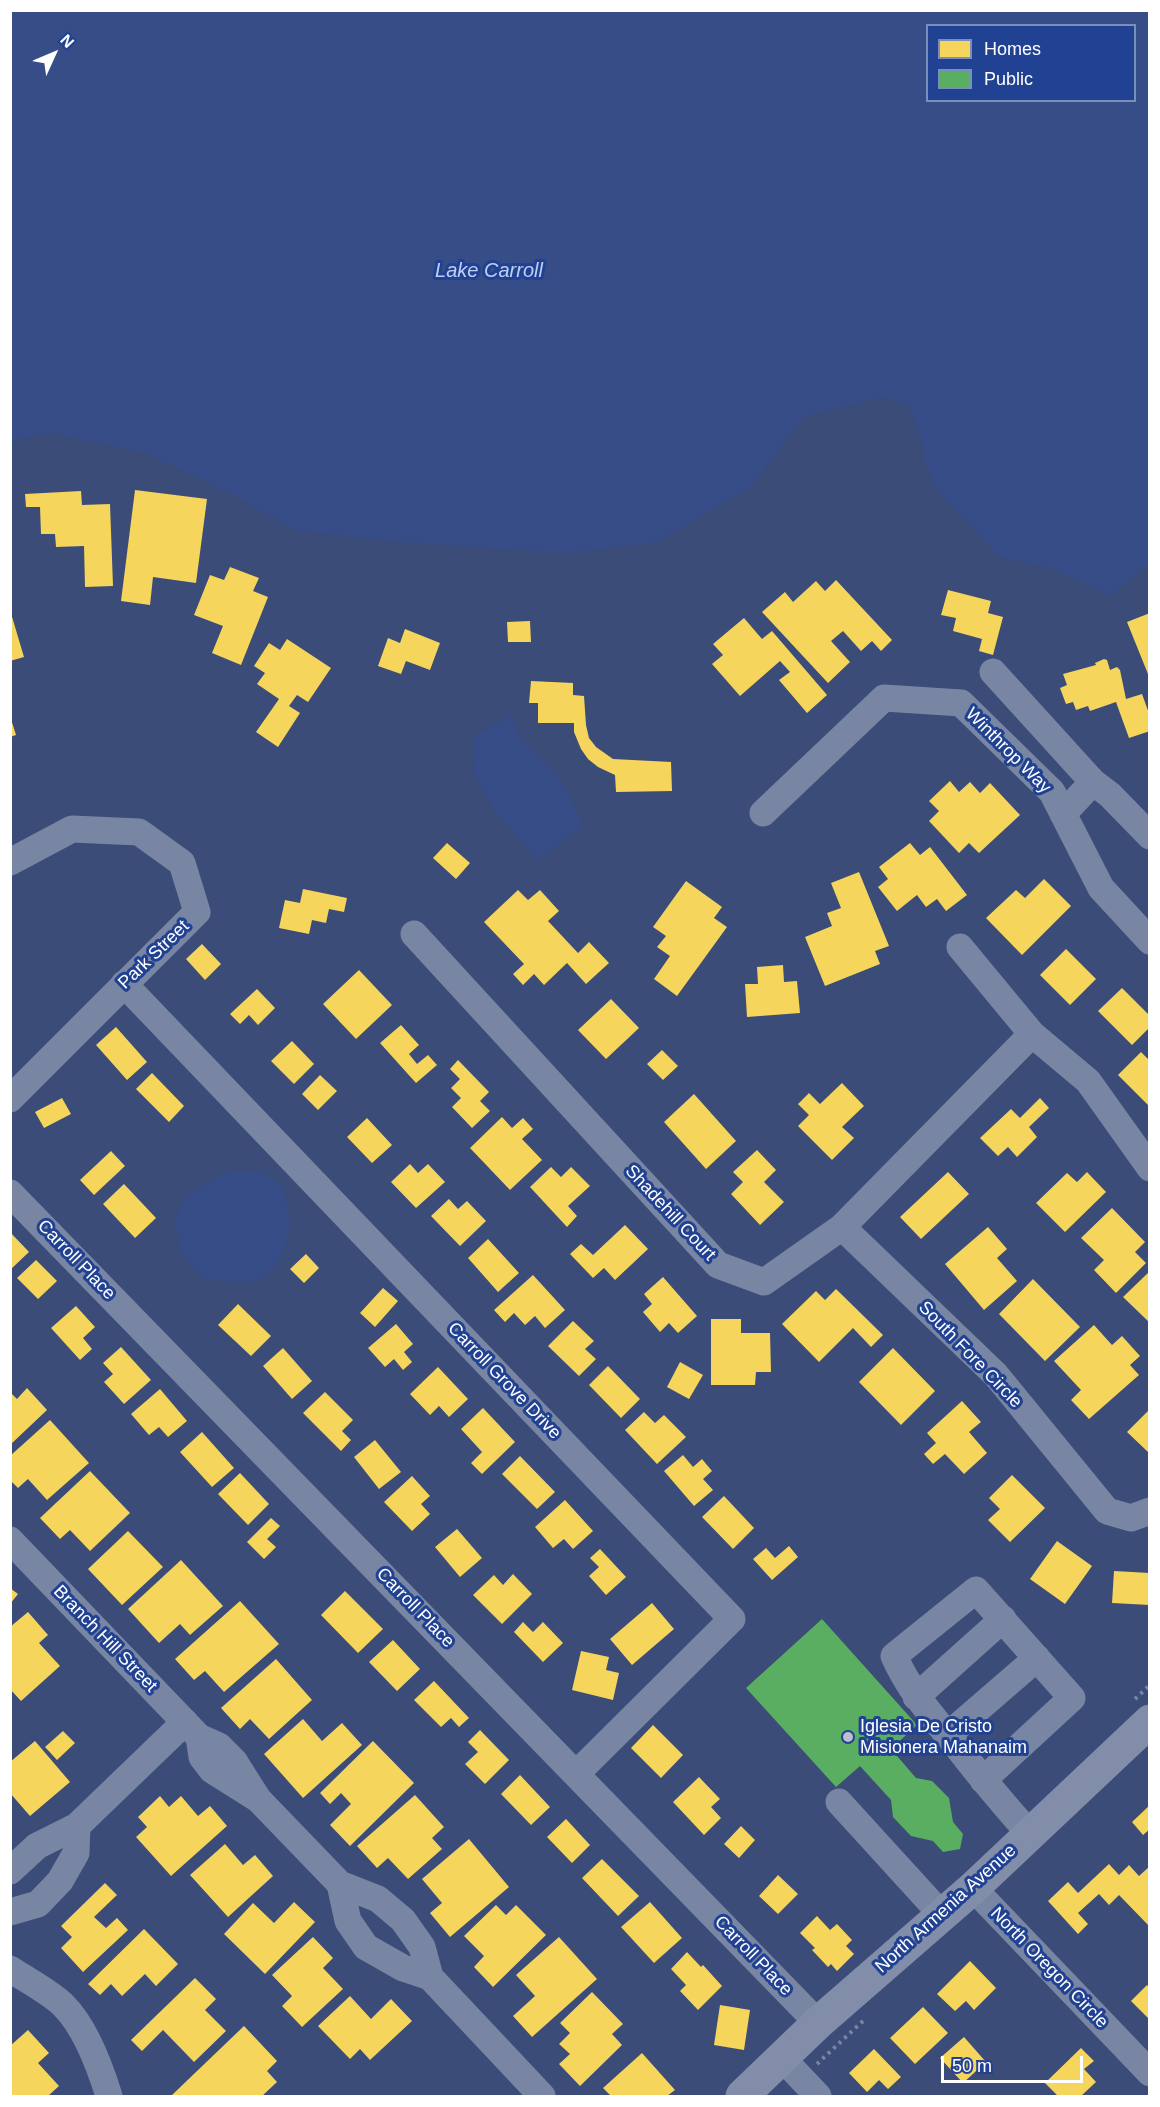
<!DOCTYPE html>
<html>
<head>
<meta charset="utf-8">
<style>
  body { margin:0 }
  #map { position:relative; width:1160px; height:2107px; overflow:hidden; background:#3b4c78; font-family:Helvetica,sans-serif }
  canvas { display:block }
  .frame { position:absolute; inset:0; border:12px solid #fff; pointer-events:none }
  .legend { position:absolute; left:926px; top:24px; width:210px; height:78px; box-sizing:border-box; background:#214292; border:2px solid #7a8ebe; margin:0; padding:8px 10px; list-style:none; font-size:18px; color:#fff }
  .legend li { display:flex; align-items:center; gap:12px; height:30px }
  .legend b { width:30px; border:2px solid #7a8ebe }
  .north { position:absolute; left:24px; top:24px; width:60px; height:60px; -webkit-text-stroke:4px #214292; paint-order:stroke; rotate:46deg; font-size:16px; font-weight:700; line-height:24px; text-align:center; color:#fff }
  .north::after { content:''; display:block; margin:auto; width:21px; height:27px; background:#fff; clip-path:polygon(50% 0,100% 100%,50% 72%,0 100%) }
  .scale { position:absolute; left:941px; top:2056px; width:142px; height:27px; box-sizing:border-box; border:3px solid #fff; border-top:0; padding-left:8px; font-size:18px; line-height:21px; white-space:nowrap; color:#fff; -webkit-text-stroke:4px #214292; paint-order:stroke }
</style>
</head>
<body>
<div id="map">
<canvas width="1160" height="2107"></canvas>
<div class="frame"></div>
<ul class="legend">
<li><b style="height:16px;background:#f6d55c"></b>Homes</li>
<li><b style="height:16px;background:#5aae61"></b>Public</li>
</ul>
<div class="north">N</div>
<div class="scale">50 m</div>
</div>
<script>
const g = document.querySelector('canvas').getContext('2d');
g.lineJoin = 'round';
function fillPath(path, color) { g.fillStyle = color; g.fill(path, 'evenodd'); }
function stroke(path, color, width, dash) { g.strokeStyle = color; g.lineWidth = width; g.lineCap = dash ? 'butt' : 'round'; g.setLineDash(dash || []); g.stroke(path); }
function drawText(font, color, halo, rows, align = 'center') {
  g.font = font + ' Helvetica,sans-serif'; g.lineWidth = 6; g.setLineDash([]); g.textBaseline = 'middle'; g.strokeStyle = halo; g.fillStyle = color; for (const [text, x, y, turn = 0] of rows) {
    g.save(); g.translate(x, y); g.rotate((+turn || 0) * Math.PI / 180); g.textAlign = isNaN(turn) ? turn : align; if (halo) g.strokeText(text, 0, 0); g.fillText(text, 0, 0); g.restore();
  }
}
const water = new Path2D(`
  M11 10 1149 11V564L1110 596 1053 569 1000 557 935 488 929 469 922 464 926 456 911 407 883 397 803 417 751 487 657 542 566 553 400 542 294 530 229 492 145 453 50 433 11 440ZM928 26H1134V100H928Z
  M512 714 518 736 555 773 568 792 582 826 537 860 495 811 474 774 473 737Z
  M259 1171 280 1183C285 1196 290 1210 289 1224 288 1246 276 1278 251 1282 236 1283 219 1280 204 1280 174 1249 160 1209 205 1184 212 1181 219 1175 226 1173 236 1171 248 1172 259 1171Z`);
const homes = new Path2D(`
  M135 490 207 499 196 583 153 577 150 605 121 601Z
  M81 491 82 505 110 504 113 586 85 587 84 546 56 547 55 534H41L40 507H26L25 494Z
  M230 567 259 578 253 591 268 597 241 665 212 653 223 626 194 615 210 575 224 580Z
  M836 580 892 640 881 651 872 641 861 651 843 631 831 641 850 662 828 683 762 612 785 592 793 602 816 581 825 591Z
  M948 590 991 601 988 613 1003 617 993 655 979 651 982 639 953 631 956 618 941 615Z
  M10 610 24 657 10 661Z
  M1150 613V673L1148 674 1127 622Z
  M744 618 762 639 772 631 827 695 807 713 779 680 790 672 780 661 740 696 712 664 723 655 713 644Z
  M530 621 531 642H508L507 622Z
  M405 629 440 643 430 670 406 661 401 674 378 666 388 638 400 643Z
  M287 639 331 668 308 702 297 695 289 706 300 713 278 747 256 732 279 699 257 684 265 673 254 666 269 643 280 650Z
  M1104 659 1107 660 1110 670 1117 667 1120 670 1126 699 1142 694 1150 716V731L1129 738 1116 702 1090 711 1088 706 1076 710 1073 702 1066 704 1060 688 1067 685 1063 674 1096 665 1095 663Z
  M531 681 573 683V695L584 696 586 725 589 738 596 747 613 759 671 762 672 791 616 792 615 775 598 767 588 759 581 749 574 732V723H538V703H529Z
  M10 716 16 735 10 737Z
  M950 781 959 792 970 782 980 793 990 783 1020 815 979 853 969 843 959 853 929 821 939 811 929 801Z
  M447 843 470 863 456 879 433 858Z
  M910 843 920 855 930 847 967 895 946 911 937 899 926 907 917 895 897 911 878 887 888 879 879 867Z
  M859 872 889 946 875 951 880 964 825 986 805 937 832 926 827 913 841 908 831 883Z
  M1044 879 1071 906 1022 955 986 918 1016 890 1025 898Z
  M686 881 722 907 714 918 727 927 677 996 654 979 670 956 657 947 666 936 653 927Z
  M303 889 347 898 344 912 329 909 326 923 312 920 309 934 279 928 285 900 300 903Z
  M518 890 528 900 540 890 559 911 548 921 578 953 589 942 609 963 586 984 567 963 544 985 534 974 523 985 513 974 524 964 484 922Z
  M202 944 221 964 205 980 186 959Z
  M1066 949 1096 979 1070 1005 1040 975Z
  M783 965 784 982 797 981 800 1013 747 1017 745 984H758L757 967Z
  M359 970 392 1005 356 1039 323 1004Z
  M1122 988 1150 1016V1027L1132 1045 1098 1011Z
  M257 989 275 1008 258 1025 249 1015 240 1024 230 1014Z
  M611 999 639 1028 606 1059 578 1030Z
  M401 1025 419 1045 409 1054 417 1064 428 1055 437 1065 416 1083 380 1043Z
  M116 1027 147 1062 127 1080 96 1045Z
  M292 1041 314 1064 294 1084 271 1061Z
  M662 1050 678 1066 663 1080 647 1064Z
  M1141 1052 1150 1061V1107L1118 1075Z
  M458 1060 489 1092 480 1101 490 1111 472 1128 452 1107 461 1098 451 1088 460 1079 450 1069Z
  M152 1073 184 1106 169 1122 136 1089Z
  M320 1075 337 1091 318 1110 302 1094Z
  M842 1083 864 1106 842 1127 854 1138 832 1160 798 1126 809 1115 798 1104 809 1093 820 1104Z
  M694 1094 736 1141 706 1169 664 1122Z
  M62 1098 71 1114 44 1128 35 1112Z
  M1040 1098 1049 1108 1029 1127 1037 1137 1017 1157 1008 1147 998 1156 980 1138 1011 1109 1020 1118Z
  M502 1117 512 1128 523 1118 533 1129 522 1139 542 1160 510 1190 470 1148Z
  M367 1118 392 1145 372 1163 347 1137Z
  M757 1150 776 1170 764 1182 784 1202 760 1225 731 1194 743 1182 733 1172Z
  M111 1151 125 1166 94 1195 80 1180Z
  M410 1164 418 1173 428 1164 445 1182 416 1208 391 1182Z
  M551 1167 561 1177 571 1167 590 1186 568 1206 577 1216 567 1227 530 1187Z
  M948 1172 969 1194 921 1239 900 1217Z
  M1087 1172 1106 1192 1065 1232 1036 1203 1067 1173 1077 1182Z
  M124 1184 156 1218 135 1238 103 1204Z
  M449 1199 458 1209 467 1201 486 1221 460 1246 431 1216Z
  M1112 1208 1145 1242 1135 1252 1146 1263 1116 1293 1094 1270 1104 1260 1081 1238Z
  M625 1225 648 1249 615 1280 604 1268 593 1278 570 1254 581 1244 593 1255Z
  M988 1227 1007 1249 997 1258 1017 1281 984 1310 945 1264Z
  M10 1232 29 1252 10 1270Z
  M488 1239 519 1273 498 1292 468 1258Z
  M306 1254 319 1268 304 1283 290 1269Z
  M36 1260 57 1281 38 1299 17 1278Z
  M1150 1271V1323L1123 1297Z
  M533 1275 565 1310 545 1328 535 1316 525 1325 514 1313 505 1322 494 1310Z
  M663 1277 697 1316 678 1333 669 1323 660 1332 643 1312 652 1304 644 1294Z
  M1033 1279 1080 1327 1045 1361 999 1314Z
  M383 1288 398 1301 375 1327 360 1313Z
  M836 1289 883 1335 871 1347 853 1328 819 1362 782 1324 816 1291 825 1300Z
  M238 1304 271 1336 251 1356 218 1325Z
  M76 1306 95 1327 83 1338 92 1349 80 1360 51 1328Z
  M711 1319H741V1333H770L771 1372H756L755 1385H711Z
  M573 1321 594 1341 585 1349 596 1359 579 1376 548 1346Z
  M396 1324 413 1344 404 1352 412 1362 403 1370 394 1359 385 1367 368 1348Z
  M1094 1325 1112 1345 1122 1336 1140 1356 1130 1365 1139 1375 1089 1419 1071 1400 1081 1390 1054 1361Z
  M121 1347 151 1380 124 1404 104 1382 113 1374 103 1363Z
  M283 1348 312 1381 292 1399 263 1366Z
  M893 1348 935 1391 901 1425 859 1382Z
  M680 1362 703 1375 689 1399 667 1387Z
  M608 1366 640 1399 621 1418 589 1385Z
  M438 1367 468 1399 449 1417 439 1406 430 1415 410 1394Z
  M27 1388 47 1410 10 1445V1392L17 1399Z
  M160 1389 187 1421 168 1437 159 1427 149 1435 131 1414Z
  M325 1392 353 1420 342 1431 351 1440 341 1451 303 1413Z
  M962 1401 981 1422 969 1432 987 1453 964 1474 945 1454 933 1464 924 1454 936 1443 927 1433Z
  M483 1408 515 1442 482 1474 471 1463 482 1452 461 1429Z
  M1150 1409V1451L1148 1452 1127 1432Z
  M644 1412 655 1423 664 1415 686 1437 657 1464 625 1430Z
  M50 1420 89 1463 47 1500 28 1479 18 1488 10 1480V1456Z
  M202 1432 234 1468 212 1487 180 1452Z
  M375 1440 401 1472 379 1489 354 1457Z
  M683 1455 693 1467 702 1459 712 1471 703 1479 713 1490 694 1506 664 1471Z
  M520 1456 555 1492 537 1509 502 1474Z
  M90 1471 130 1513 90 1551 70 1530 60 1539 40 1518Z
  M240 1473 269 1504 248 1525 218 1494Z
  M1012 1475 1045 1508 1010 1542 988 1520 1000 1509 989 1498Z
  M412 1476 430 1496 421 1504 430 1514 412 1531 384 1502Z
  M724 1496 754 1528 733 1549 702 1517Z
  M565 1500 593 1531 573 1549 564 1539 553 1548 535 1527Z
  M271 1518 280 1526 267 1539 276 1547 264 1559 247 1542Z
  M457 1529 482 1558 460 1577 435 1547Z
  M128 1531 163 1567 122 1605 88 1569Z
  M1057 1541 1092 1566 1065 1604 1030 1579Z
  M789 1546 798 1557 772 1580 753 1559 766 1548 775 1558Z
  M600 1549 626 1577 606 1595 589 1576 599 1567 590 1558Z
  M181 1560 223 1606 190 1635 180 1624 159 1643 128 1609Z
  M1114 1571 1150 1573V1605L1112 1603Z
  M513 1574 532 1594 502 1624 473 1595 494 1575 503 1585Z
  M10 1588 18 1594 10 1604Z
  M345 1591 383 1629 358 1653 321 1615Z
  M240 1601 279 1644 224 1692 205 1671 194 1680 175 1659Z
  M652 1603 674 1629 632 1665 610 1639Z
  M28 1612 48 1635 39 1643 60 1666 21 1701 10 1689V1627Z
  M523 1622 533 1632 543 1622 563 1643 543 1662 514 1632Z
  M393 1640 420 1669 397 1691 369 1662Z
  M581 1651 609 1657 606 1670 619 1673 613 1700 572 1690Z
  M276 1659 312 1700 269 1739 250 1719 240 1729 221 1708Z
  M434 1681 469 1718 459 1727 451 1718 441 1727 414 1700Z
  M303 1719 322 1741 342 1723 362 1745 303 1798 264 1754Z
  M653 1725 683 1755 661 1778 631 1748Z
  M480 1730 509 1760 485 1784 465 1764 478 1752 468 1742Z
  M63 1731 75 1743 57 1760 45 1747Z
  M35 1741 70 1782 30 1816 10 1793V1762Z
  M373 1741 414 1783 350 1846 330 1825 351 1804 341 1793 330 1804 320 1793Z
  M520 1775 550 1807 531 1825 501 1794Z
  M699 1777 720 1799 711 1807 721 1818 704 1835 673 1802Z
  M415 1795 444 1827 432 1838 442 1849 408 1879 388 1858 377 1868 357 1846Z
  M160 1796 169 1807 181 1796 198 1816 210 1806 227 1826 171 1876 136 1837 147 1827 138 1817Z
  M1150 1805V1829L1143 1835 1132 1822Z
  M566 1819 590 1845 572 1863 547 1837Z
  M741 1826 755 1840 739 1858 724 1844Z
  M469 1839 509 1887 450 1937 430 1913 442 1903 422 1879Z
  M225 1844 243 1865 255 1855 273 1876 228 1917 190 1875Z
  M602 1859 639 1896 618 1916 582 1878Z
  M1109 1864 1119 1875 1129 1865 1139 1876 1150 1866V1927L1119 1895 1109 1905 1099 1894 1078 1913 1088 1924 1078 1934 1048 1901 1068 1882 1078 1893Z
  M778 1875 798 1894 778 1914 759 1896Z
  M105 1883 117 1895 94 1917 106 1928 117 1918 128 1930 83 1972 61 1948 72 1937 61 1926Z
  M294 1902 315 1922 265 1974 224 1934 253 1903 274 1923Z
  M650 1902 682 1938 654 1963 621 1927Z
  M496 1905 506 1915 516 1905 546 1935 493 1987 474 1967 484 1956 464 1936Z
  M817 1916 830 1930 837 1924 852 1940 846 1946 854 1954 837 1971 831 1964 828 1967 812 1950 815 1948 800 1933Z
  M144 1929 178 1964 156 1986 145 1974 122 1996 111 1984 100 1995 88 1984Z
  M313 1937 333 1958 323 1968 343 1989 302 2027 282 2006 292 1996 272 1975Z
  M559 1937 597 1979 532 2037 513 2016 535 1996 516 1975Z
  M687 1952 701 1967 703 1965 722 1986 698 2010 680 1991 686 1985 671 1969Z
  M970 1961 996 1988 974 2010 966 2001 955 2011 937 1994Z
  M195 1978 216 1999 205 2010 226 2031 194 2062 163 2030 142 2051 131 2040Z
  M1147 1985 1150 1988V2020L1131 2001Z
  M592 1992 623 2024 612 2034 622 2045 580 2086 559 2064 570 2054 559 2044 570 2033 560 2023Z
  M350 1996 371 2019 391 1999 412 2021 370 2060 360 2049 350 2059 318 2026Z
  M720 2005 750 2010 744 2050 714 2045Z
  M923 2007 948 2033 915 2064 890 2038Z
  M244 2026 277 2061 267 2071 277 2082 262 2096 172 2095Z
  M28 2030 49 2053 38 2063 59 2086 48 2096H10V2046Z
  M964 2037 986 2062 963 2083 940 2058Z
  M1081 2048 1094 2061 1084 2069 1096 2082 1081 2096H1058L1045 2083Z
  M874 2049 901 2077 888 2089 879 2080 867 2092 849 2073Z
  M642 2053 675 2090 667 2096H611L603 2088Z`);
const public = new Path2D(`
  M822 1619 917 1725 891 1749 916 1778 932 1781 949 1798 953 1822 963 1834 960 1849 943 1852 933 1841 911 1836 893 1817 891 1800 860 1766 836 1787 746 1688Z`);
const path = new Path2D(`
  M1135 1699 1150 1685
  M817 2064 864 2020`);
const minor = new Path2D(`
  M993 672 1093 782
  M763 813 884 698 961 703 1052 792 1101 888 1150 941
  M1063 814 1093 782 1110 795 1150 836
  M10 862 72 829 139 832 182 863 197 912 10 1099
  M414 934 718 1265 764 1282 842 1227 1032 1034
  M960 947 1032 1034 1088 1081 1150 1168
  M124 984 732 1619 577 1773
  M10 1193 818 2023
  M842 1227 996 1375 1107 1511 1131 1518 1150 1511
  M10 1540 199 1737 219 1746 234 1761 258 1799 212 1770 202 1757 199 1737
  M916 1697 1003 1619
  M948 1735 1037 1658
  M983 1780 1072 1698 976 1590 894 1656C909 1690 932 1716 955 1744 979 1775 1004 1805 1030 1834
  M258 1799 340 1884 378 1899 403 1920 422 1947 430 1977
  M839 1802 942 1915
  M10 1871 37 1846 77 1826 185 1722
  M340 1884 348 1921 366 1947 403 1968 430 1977 542 2096
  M973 1888 1150 2073
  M10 1912 38 1904 60 1881 76 1853 77 1826
  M10 1969C25 1979 53 1994 64 2006 86 2028 100 2067 109 2096
  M782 2058 818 2096`);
const major = new Path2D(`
  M742 2096 818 2023 973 1888 1150 1721`);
const markers = [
  [848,1737,6,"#bac0d0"]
];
const streetNames = [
  ["Winthrop Way",1008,751,45],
  ["Park Street",154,955,-44],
  ["Shadehill Court",670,1213,47],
  ["Carroll Place",76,1260,46],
  ["South Fore Circle",970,1355,46],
  ["Carroll Grove Drive",504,1381,46],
  ["Carroll Place",415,1608,46],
  ["Branch Hill Street",105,1639,46],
  ["North Armenia Avenue",946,1909,-42],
  ["Carroll Place",753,1956,46],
  ["North Oregon Circle",1049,1968,46]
];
const poiNames = [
  ["Iglesia De Cristo",860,1727],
  ["Misionera Mahanaim",860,1748]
];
const waterNames = [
  ["Lake Carroll",489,271]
];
fillPath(water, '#364d87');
fillPath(homes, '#f6d55c');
fillPath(public, '#5aae61');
stroke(path, '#7885a3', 4, [3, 4.5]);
stroke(minor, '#7885a3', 27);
stroke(major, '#828daa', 33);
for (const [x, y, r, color] of markers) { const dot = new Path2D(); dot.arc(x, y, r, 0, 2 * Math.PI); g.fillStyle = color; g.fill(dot); stroke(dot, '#214292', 2); }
drawText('18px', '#fff', '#214292', streetNames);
drawText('18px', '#fff', '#214292', poiNames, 'left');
drawText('italic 20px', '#bfcff4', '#214292', waterNames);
</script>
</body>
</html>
